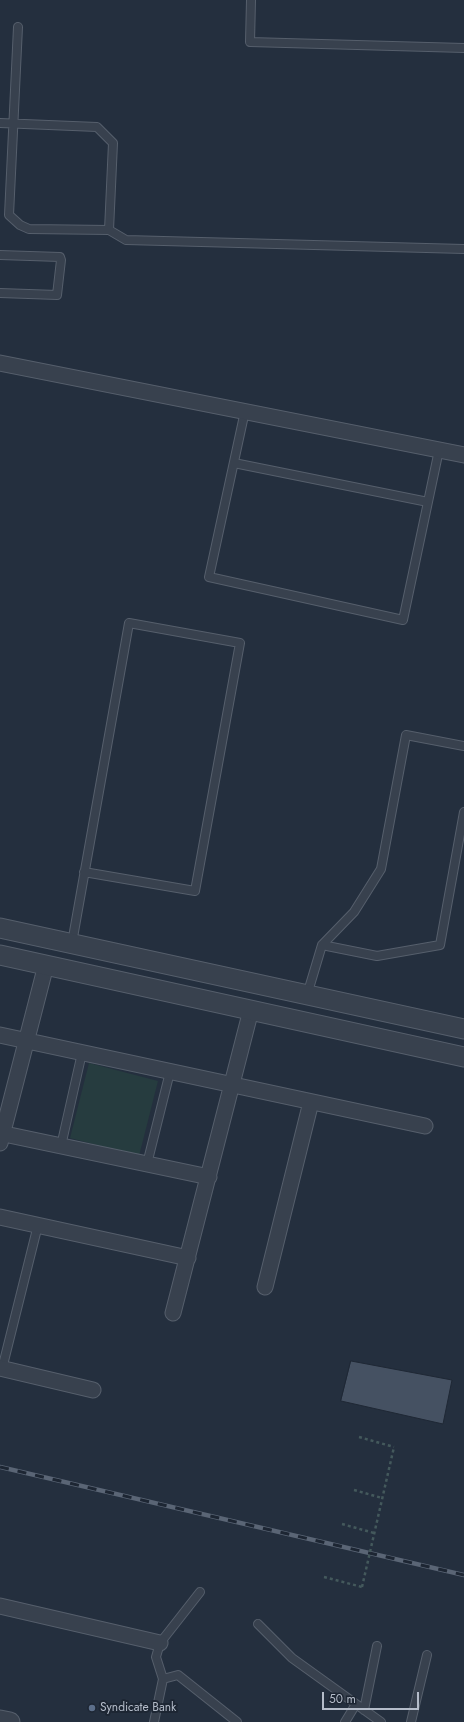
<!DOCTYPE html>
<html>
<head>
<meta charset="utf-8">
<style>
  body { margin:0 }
  #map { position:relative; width:464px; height:1722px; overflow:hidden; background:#242f3e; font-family:Jost,sans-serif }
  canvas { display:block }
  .scale { position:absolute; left:322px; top:1692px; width:97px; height:18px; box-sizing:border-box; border:2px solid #b4bcc9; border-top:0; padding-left:5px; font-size:12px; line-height:14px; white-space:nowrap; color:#b4bcc9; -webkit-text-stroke:3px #1d2633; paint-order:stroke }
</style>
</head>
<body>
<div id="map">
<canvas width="464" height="1722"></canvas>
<div class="scale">50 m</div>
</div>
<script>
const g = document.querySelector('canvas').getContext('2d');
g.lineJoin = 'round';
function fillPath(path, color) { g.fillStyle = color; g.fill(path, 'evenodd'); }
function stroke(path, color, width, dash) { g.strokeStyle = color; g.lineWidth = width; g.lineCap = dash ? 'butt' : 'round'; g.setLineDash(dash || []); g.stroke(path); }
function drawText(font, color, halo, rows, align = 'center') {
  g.font = font + ' Jost,sans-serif'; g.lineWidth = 4; g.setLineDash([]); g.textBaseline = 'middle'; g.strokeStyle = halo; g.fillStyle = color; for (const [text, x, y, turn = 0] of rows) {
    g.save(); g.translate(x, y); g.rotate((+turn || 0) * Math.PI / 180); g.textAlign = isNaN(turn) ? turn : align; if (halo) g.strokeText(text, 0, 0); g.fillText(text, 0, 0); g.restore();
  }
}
const green = new Path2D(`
  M89 1063 158 1081 139 1156 70 1138Z`);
const building = new Path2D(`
  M351 1361 452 1380 443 1424 341 1401Z`);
const path = new Path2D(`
  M359 1437 394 1447
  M354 1490 382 1498
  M342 1524 374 1533
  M324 1577 362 1587`);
const service = new Path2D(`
  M251 0 250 42 464 48
  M18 27 9 215 20 225 29 229 109 230 126 240 464 249
  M0 123 97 127 113 143 109 230
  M0 255 60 257 61 260 57 295 0 293
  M245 411 209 577 403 620 439 450
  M234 463 428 502
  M72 943 129 623 240 643 195 891 84 872
  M322 945 377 956 440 945 464 812
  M307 995 322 945 354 912 381 869 406 735 464 746
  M61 1146 82 1053
  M147 1164 170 1072
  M2 1369 38 1225
  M258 1624 292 1658 381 1722
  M163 1679 178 1675 237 1722
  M364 1710 377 1646
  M154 1722 163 1679 156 1657 160 1643 200 1592
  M345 1722 356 1704
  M411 1722 427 1655`);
const minor = new Path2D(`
  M0 363 464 455
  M0 1035 425 1126
  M0 1133 209 1177
  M0 1143 46 965
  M0 1217 188 1258
  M265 1287 311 1102
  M173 1313 251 1010
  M0 1368 93 1390
  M0 1606 160 1643`);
const tertiary = new Path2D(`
  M0 928 464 1029
  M0 955 464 1057
  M0 1720 10 1722`);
const rail = new Path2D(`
  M0 1467 464 1575`);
const pathBridge = new Path2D(`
  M362 1587 394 1447`);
const markers = [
  [92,1708,4,"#5c6f8a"]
];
const poiNames = [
  ["Syndicate Bank",100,1708]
];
fillPath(green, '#263c3f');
fillPath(building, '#455162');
stroke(building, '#1f2835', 1);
stroke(service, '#565f6c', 10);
stroke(minor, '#565f6c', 17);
stroke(tertiary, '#565f6c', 21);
stroke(path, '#44595c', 2.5, [3, 3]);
stroke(service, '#38414e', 8);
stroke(minor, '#38414e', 15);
stroke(tertiary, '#38414e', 19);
stroke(rail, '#5a6575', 4.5);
stroke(rail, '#1d2633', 3, [9]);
stroke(pathBridge, '#44595c', 2.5, [3, 3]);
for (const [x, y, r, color] of markers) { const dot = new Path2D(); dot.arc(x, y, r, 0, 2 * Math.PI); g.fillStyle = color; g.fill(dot); stroke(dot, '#1d2633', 1.5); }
drawText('12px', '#b4bcc9', '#1d2633', poiNames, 'left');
</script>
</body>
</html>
